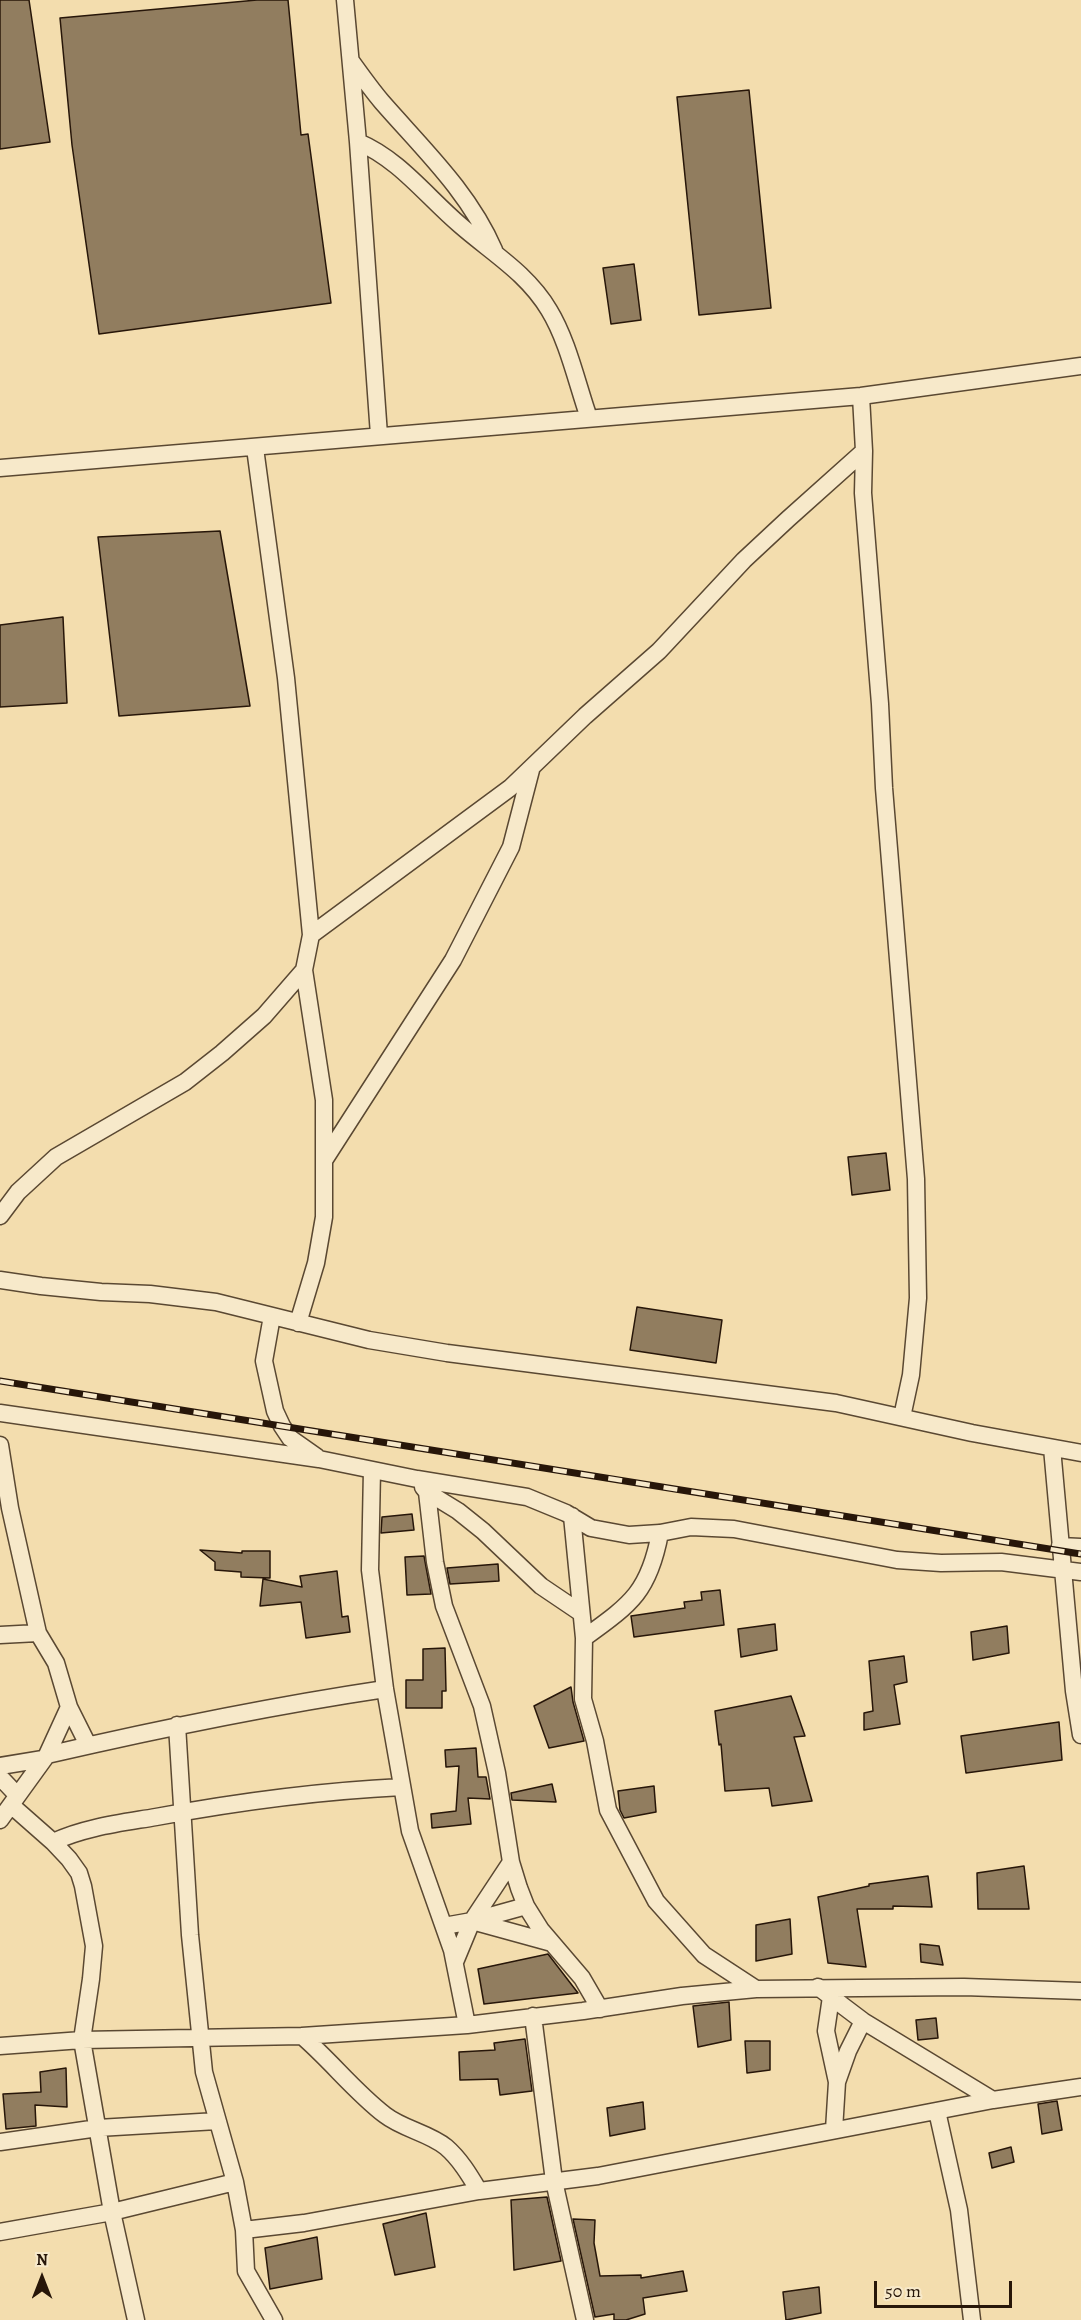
<!DOCTYPE html>
<html>
<head>
<meta charset="utf-8">
<style>
  body { margin:0 }
  #map { position:relative; width:1081px; height:2320px; overflow:hidden; background:#f3ddae; font-family:Alegreya,serif }
  canvas { display:block }
  .north { position:absolute; left:12px; top:2248px; width:60px; height:60px; -webkit-text-stroke:4px #f7e9ca; paint-order:stroke; rotate:0deg; font-size:16px; font-weight:700; line-height:24px; text-align:center; color:#271609 }
  .north::after { content:''; display:block; margin:auto; width:21px; height:27px; background:#271609; clip-path:polygon(50% 0,100% 100%,50% 72%,0 100%) }
  .scale { position:absolute; left:874px; top:2281px; width:138px; height:27px; box-sizing:border-box; border:3px solid #271609; border-top:0; padding-left:8px; font-size:18px; line-height:21px; white-space:nowrap; color:#271609; -webkit-text-stroke:4px #f7e9ca; paint-order:stroke }
</style>
</head>
<body>
<div id="map">
<canvas width="1081" height="2320"></canvas>
<div class="north">N</div>
<div class="scale">50 m</div>
</div>
<script>
const g = document.querySelector('canvas').getContext('2d');
g.lineJoin = 'round';
function fillPath(path, color) { g.fillStyle = color; g.fill(path, 'evenodd'); }
function stroke(path, color, width, dash) { g.strokeStyle = color; g.lineWidth = width; g.lineCap = dash ? 'butt' : 'round'; g.setLineDash(dash || []); g.stroke(path); }
const building = new Path2D(`
  M0 0H29L50 142 0 149Z
  M257 0H288L301 135 308 134 331 303 99 334 72 145 60 18Z
  M749 90 771 308 699 315 677 97Z
  M634 264 641 320 611 324 603 268Z
  M220 531 250 706 119 716 98 537Z
  M63 617 67 703 0 707V625Z
  M886 1153 890 1190 852 1195 848 1157Z
  M637 1307 722 1320 716 1363 630 1350Z
  M412 1514 414 1530 381 1533 382 1517Z
  M200 1550 242 1553V1551H270V1578L241 1577V1572L215 1570V1562Z
  M424 1556 431 1594 407 1595 405 1557Z
  M498 1564 499 1581 450 1584 447 1568Z
  M337 1571 342 1617 348 1616 350 1632 306 1638 301 1602 260 1606 263 1579 302 1587 300 1576Z
  M720 1590 724 1625 634 1637 631 1616 685 1608 684 1602 702 1600 701 1592Z
  M775 1624 777 1650 741 1657 738 1629Z
  M1007 1626 1009 1653 973 1660 971 1632Z
  M445 1648 446 1691H442V1708H406V1680H423V1649Z
  M904 1656 907 1682 894 1685 900 1724 864 1730V1713L873 1711 869 1661Z
  M571 1687 573 1702 584 1741 549 1748 534 1706Z
  M791 1696 805 1736 794 1737 812 1801 772 1806 769 1788 725 1791 721 1744 719 1745 715 1711Z
  M1059 1722 1062 1760 966 1773 961 1736Z
  M476 1748 478 1777H486L490 1799 468 1798 471 1824 432 1828 431 1814 456 1811 459 1766 446 1767 445 1750Z
  M552 1784 556 1802 512 1800 511 1793Z
  M654 1786 656 1812 624 1818 620 1810 618 1791Z
  M1024 1866 1029 1909H978L977 1873Z
  M928 1876 932 1907 893 1906V1909H857L866 1967 828 1963 818 1897 869 1886V1884Z
  M790 1919 792 1954 756 1961V1925Z
  M920 1944 939 1946 943 1965 921 1962Z
  M548 1954 578 1993 484 2004 478 1969Z
  M729 2002 731 2040 698 2047 693 2006Z
  M936 2018 938 2038 918 2040 916 2020Z
  M525 2039 532 2091 500 2095 498 2079 460 2080 459 2052 495 2050 494 2043Z
  M745 2041H770V2070L747 2073Z
  M66 2068 67 2107 35 2105 36 2126 6 2129 3 2094 41 2092 40 2072Z
  M1057 2101 1062 2130 1042 2134 1038 2104Z
  M643 2102 645 2129 610 2136 607 2108Z
  M1011 2147 1014 2162 992 2168 989 2153Z
  M547 2197 561 2261 514 2270 511 2200Z
  M426 2213 435 2267 395 2275 383 2224Z
  M573 2219 595 2220 594 2243 600 2276 641 2275V2278L683 2271 687 2291 643 2298 645 2314 626 2320H614V2314L595 2317Z
  M317 2237 322 2279 270 2289 265 2248Z
  M819 2287 821 2313 786 2320 783 2292Z`);
const minor = new Path2D(`
  M345 0 358 142 379 435
  M351 61C361 75 371 89 382 102 423 149 469 192 494 250
  M358 142C399 159 427 197 460 225 492 253 527 273 549 310 568 341 577 384 589 418
  M861 396 864 451 863 493 880 704 884 788 916 1179 918 1298 911 1375 902 1417
  M255 448 286 678 311 935 304 970 324 1100V1217L316 1263 298 1323
  M0 468 861 396 1081 366
  M311 935 510 788 585 716 659 651 744 560 788 519 864 451
  M325 1159 453 960 511 847 531 770
  M0 1216 18 1192 56 1157 185 1082 222 1053 264 1016 304 970
  M0 1280 41 1286 101 1292 150 1294 216 1302 369 1340 447 1353 836 1403 972 1433 1081 1453
  M272 1316 264 1361 275 1411 282 1426 290 1438 317 1457
  M0 1413 319 1459 417 1479 527 1497 566 1513 591 1528 629 1535 660 1533 691 1527 734 1529 897 1560 941 1563 1001 1562 1081 1572
  M0 1445 10 1508 38 1633 56 1663 69 1707 88 1745
  M1052 1448 1074 1691 1081 1735
  M372 1470 370 1570 385 1689 410 1831 452 1950 467 2025
  M423 1487 427 1492 458 1511 483 1531 541 1586 581 1613
  M427 1492 435 1562 444 1606 482 1706 497 1773 511 1862 519 1888 526 1906 541 1930 582 1978 600 2009
  M572 1516 584 1638 583 1699 595 1741 608 1810 656 1901 704 1955 756 1989
  M1060 1546 1081 1547
  M0 1635 38 1633
  M584 1638C631 1604 649 1592 660 1533
  M177 1725 190 1935 204 2072 235 2182 244 2230 246 2271 274 2320
  M47 1755C159 1729 271 1706 385 1689
  M0 1766 43 1759
  M0 1777 17 1795
  M11 1805 53 1842 69 1859 79 1873 83 1886 94 1946 91 1979 82 2040 112 2212 136 2320
  M0 1820 47 1755 69 1707
  M53 1842C85 1827 121 1823 156 1817 237 1802 320 1791 402 1787
  M472 1921 552 1943
  M444 1926 472 1921 526 1906
  M455 1962 472 1921 511 1862
  M818 1987 863 2021 993 2100
  M831 1997 826 2031 837 2082
  M533 2016 554 2181 585 2320
  M302 2036C331 2061 355 2092 385 2115 403 2129 429 2133 446 2147 460 2159 470 2176 479 2191
  M0 2046 82 2040 302 2036 467 2025 583 2011 682 1996 756 1989 964 1987 1081 1991
  M937 2111 959 2210 972 2320
  M834 2130 837 2082 848 2051 863 2021
  M0 2142 98 2128 217 2121
  M244 2230 304 2223 479 2191 598 2176 993 2100 1081 2087
  M0 2232 112 2212 235 2182`);
const rail = new Path2D(`
  M0 1381 1081 1554`);
fillPath(building, '#917d5f');
stroke(building, '#271609', 1.5);
stroke(minor, '#5a4832', 19);
stroke(minor, '#f7e9ca', 16);
stroke(rail, '#271609', 7);
stroke(rail, '#f7e9ca', 4.5, [14]);
</script>
</body>
</html>
